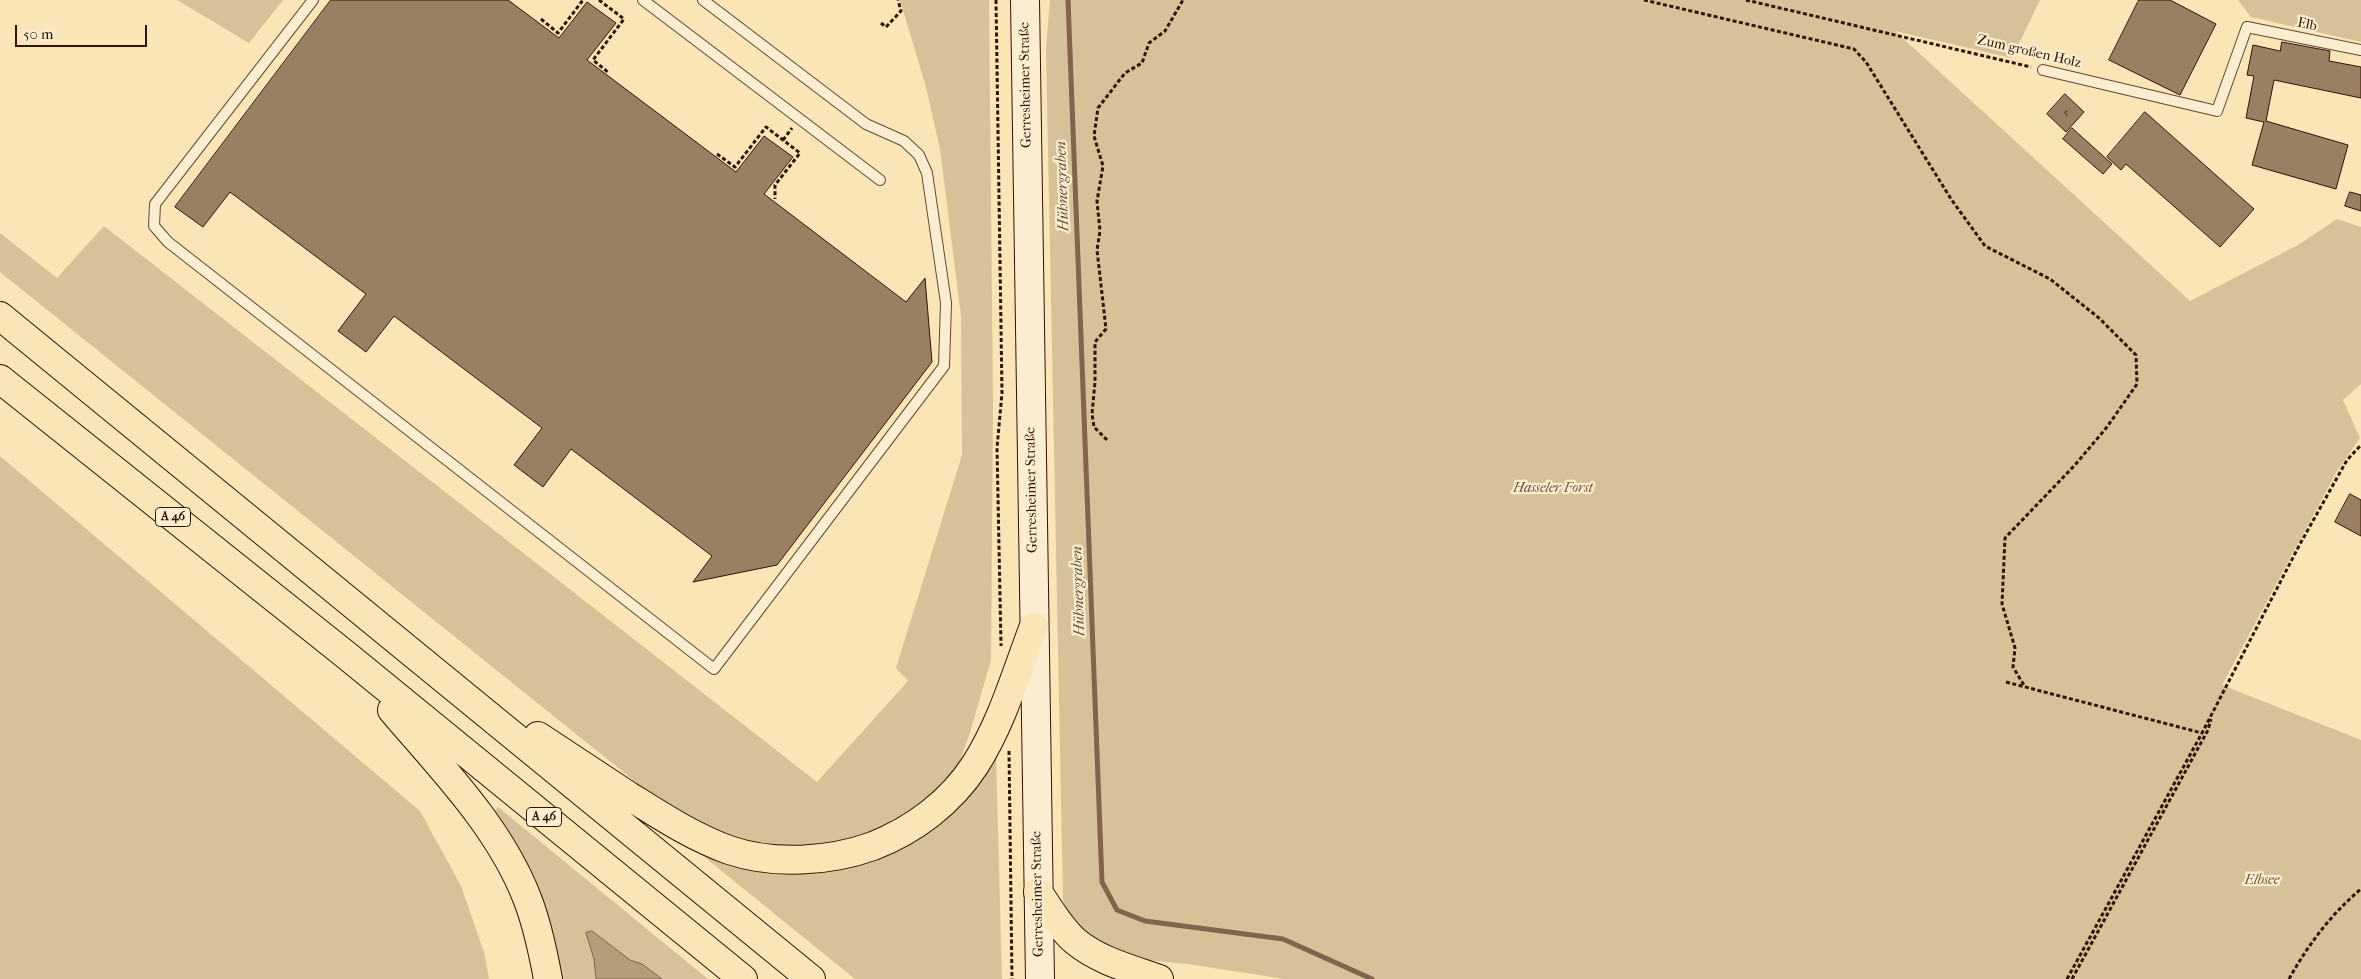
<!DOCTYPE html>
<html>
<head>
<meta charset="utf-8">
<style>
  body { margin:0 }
  #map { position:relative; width:2361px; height:979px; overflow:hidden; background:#f9e5b6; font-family:"IM FELL French Canon",serif }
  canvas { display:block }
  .scale { position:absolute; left:15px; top:25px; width:132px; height:22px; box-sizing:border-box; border:2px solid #311206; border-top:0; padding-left:6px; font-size:15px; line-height:18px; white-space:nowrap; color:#311206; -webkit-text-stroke:4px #fbeed0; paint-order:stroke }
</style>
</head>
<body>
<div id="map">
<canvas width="2361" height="979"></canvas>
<div class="scale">50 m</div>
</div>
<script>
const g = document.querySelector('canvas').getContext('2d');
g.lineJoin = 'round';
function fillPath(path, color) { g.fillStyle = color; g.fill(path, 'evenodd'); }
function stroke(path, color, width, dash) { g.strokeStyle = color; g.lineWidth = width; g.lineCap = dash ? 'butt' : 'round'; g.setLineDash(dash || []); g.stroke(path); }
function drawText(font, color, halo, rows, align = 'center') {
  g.font = font + ' "IM FELL French Canon",serif'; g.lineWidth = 4.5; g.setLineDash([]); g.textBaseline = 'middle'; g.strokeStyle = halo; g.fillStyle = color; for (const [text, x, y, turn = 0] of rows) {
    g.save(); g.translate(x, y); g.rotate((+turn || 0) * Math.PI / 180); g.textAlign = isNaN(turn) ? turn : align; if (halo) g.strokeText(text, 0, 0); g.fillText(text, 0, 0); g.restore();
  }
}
const green = new Path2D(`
  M177 0H283L249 43Z
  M900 0H989L993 407 991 660 969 736 956 771 915 809 872 833 831 846 780 850 722 836 662 803 0 272V233L57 278 104 226 817 782 908 681 896 668 962 455 961 316 940 149 926 87Z
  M1050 0H2040L2012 58 1895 31 2190 301 2298 245 2337 219 2361 227V384L2343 400 2360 438 2337 471 2222 685 2361 740V979H1284L1188 964 1135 959 1107 952 1068 916 1063 900 1046 49Z
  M2238 0H2361V42L2251 17Z
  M0 456 420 811 461 886 484 952 489 979H0Z
  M996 754 1002 979H855L676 834 842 867Z
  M498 807 708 979H556L491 814Z`);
const water = new Path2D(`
  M592 931 630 960 642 964 662 979H596L594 959 586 933Z`);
const stream = new Path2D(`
  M1068 0 1102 882 1117 910 1145 921 1283 939 1372 979`);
const building = new Path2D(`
  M331 0H508L559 38 587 2 616 23 587 60 736 172 764 136 793 157 764 194 906 302 925 278 932 362 777 565 693 582 712 556 571 449 543 487 514 465 542 428 394 316 366 352 338 331 366 294 230 192 203 227 175 207Z
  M2139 0H2170L2216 24 2180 95 2109 60Z
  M2282 42 2330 51 2329 61 2361 67V98L2274 80 2266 121 2348 145 2336 189 2252 165 2264 122 2246 118 2254 76 2247 75 2253 45 2280 51Z
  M2065 94 2084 112 2066 132 2047 114Z
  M2145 112 2254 209 2220 247 2126 164 2121 170 2107 157Z
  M2072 128 2112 164 2103 174 2063 139Z
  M2350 192 2361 195V211L2345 206Z
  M2350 494 2361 500V536L2335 522Z`);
const path = new Path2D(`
  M599 0 624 19 593 60 609 73
  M996 0 1002 393 997 448 1001 646
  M1644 0 1854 49 1866 62 1951 199 1985 246 2050 279 2099 318 2136 355 2137 384 2107 427 2075 465 2005 538 2002 604 2015 648 2013 667 2025 687
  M1746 0 2031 67
  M541 19 558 33 583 0
  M881 23 886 27 901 11 898 0
  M783 140 792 128
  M717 154 735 167 766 127 800 153 775 185V199
  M1107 440 1094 427 1092 414 1095 382V342L1106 329 1097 250 1100 231 1097 201 1103 166 1094 136 1098 108 1125 73 1142 63 1149 43 1165 31 1183 0
  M2006 682 2202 733
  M1009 751 1012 979
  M2067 979 2202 733 2300 544 2347 460 2361 445
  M2072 979 2208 730 2211 719
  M2289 979C2308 945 2331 914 2361 889`);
const service = new Path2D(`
  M313 0 155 204 154 226 168 242 714 669 944 366 946 303 927 173 919 155 904 141 866 124 703 0
  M643 0 880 180
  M2043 70 2217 111 2247 27 2361 50`);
const secondary = new Path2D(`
  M1025 0 1040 979`);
const motorway = new Path2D(`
  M0 316 811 979
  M0 379 346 655 743 979
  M392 710C441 768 499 826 527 898 537 923 543 952 548 979
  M538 736C568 756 599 776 629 796 661 816 693 837 729 850 773 865 829 862 873 846 914 830 951 802 975 765 1002 723 1016 673 1034 626
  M1038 892C1049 908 1060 928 1075 941 1099 961 1131 969 1159 979`);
const numberNames = [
  ["5",2066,113]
];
const shields = [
  [173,517,35],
  [544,817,35]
];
const shieldNames = [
  ["A 46",173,517],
  ["A 46",544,817]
];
const streetNames = [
  ["Elb",2307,25,12],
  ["Zum großen Holz",2029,52,13],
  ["Gerresheimer Straße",1026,85,-91],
  ["Gerresheimer Straße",1032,490,-91],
  ["Gerresheimer Straße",1038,894,-91]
];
const parkNames = [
  ["Hasseler Forst",1553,489],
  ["Elbsee",2262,881]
];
const waterNames = [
  ["Hühnergraben",1063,186,-92],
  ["Hühnergraben",1079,591,-92]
];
fillPath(green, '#d7c198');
fillPath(water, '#b59d7a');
stroke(water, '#80654c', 1);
stroke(stream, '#80654c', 5);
fillPath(building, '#998062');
stroke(building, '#311206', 1);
stroke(service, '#634732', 12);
stroke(secondary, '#311206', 30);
stroke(motorway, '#311206', 30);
stroke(path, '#311206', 3, [4, 2.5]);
stroke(service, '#fbeed0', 10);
stroke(secondary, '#fbeed0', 28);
stroke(motorway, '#f9e5b6', 28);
drawText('11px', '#4b2e1d', null, numberNames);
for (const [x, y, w] of shields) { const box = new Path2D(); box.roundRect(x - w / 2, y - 9.5, w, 19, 4); g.fillStyle = '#fbeed0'; g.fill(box); stroke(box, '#311206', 1); }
drawText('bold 12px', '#311206', null, shieldNames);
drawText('14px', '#311206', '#fbeed0', streetNames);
drawText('italic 14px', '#6b4f39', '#fbeed0', parkNames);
drawText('italic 15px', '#664a34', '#fbeed0', waterNames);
</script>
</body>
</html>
